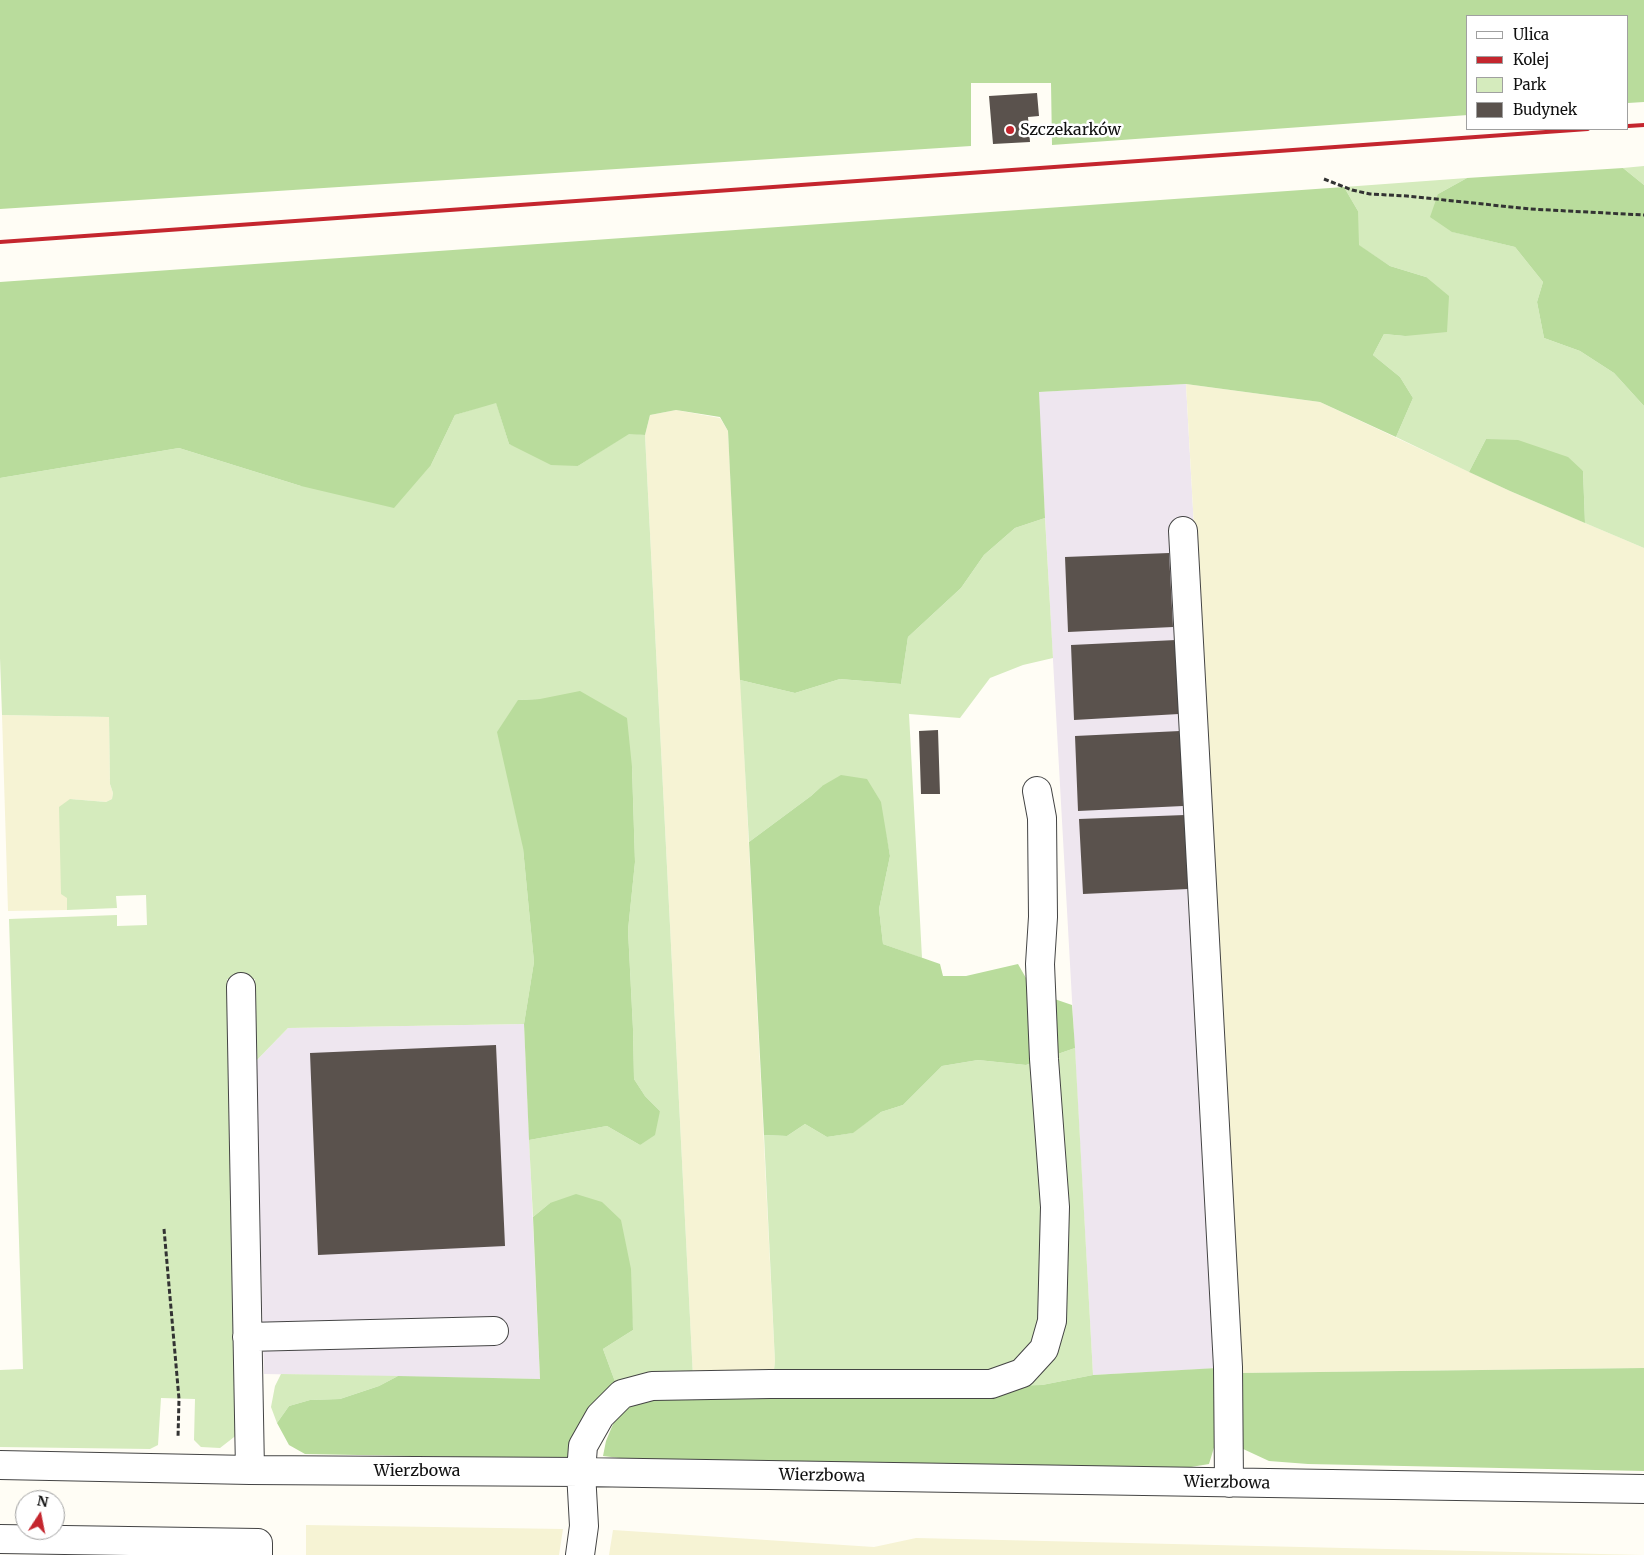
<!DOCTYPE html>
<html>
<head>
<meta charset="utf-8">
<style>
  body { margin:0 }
  #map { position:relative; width:1644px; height:1555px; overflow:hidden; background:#fffdf5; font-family:Merriweather,serif }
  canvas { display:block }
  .legend { position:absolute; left:1466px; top:15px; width:162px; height:115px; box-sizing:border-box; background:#fff; border:1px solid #a0a0a0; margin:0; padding:6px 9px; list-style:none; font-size:15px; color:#111 }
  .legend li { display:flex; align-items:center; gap:10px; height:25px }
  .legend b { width:25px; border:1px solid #a0a0a0 }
  .north { position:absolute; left:15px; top:1490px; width:50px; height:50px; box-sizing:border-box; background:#fff; border:1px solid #a0a0a0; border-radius:50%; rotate:11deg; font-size:14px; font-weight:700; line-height:20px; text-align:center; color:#111 }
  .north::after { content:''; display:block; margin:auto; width:18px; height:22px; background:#c4262e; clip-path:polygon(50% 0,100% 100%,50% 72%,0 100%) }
</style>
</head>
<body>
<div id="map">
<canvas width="1644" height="1555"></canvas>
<ul class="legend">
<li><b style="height:6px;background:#fff"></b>Ulica</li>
<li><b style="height:6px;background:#c4262e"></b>Kolej</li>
<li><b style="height:14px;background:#d5ebbd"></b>Park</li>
<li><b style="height:14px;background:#5a524d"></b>Budynek</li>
</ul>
<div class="north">N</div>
</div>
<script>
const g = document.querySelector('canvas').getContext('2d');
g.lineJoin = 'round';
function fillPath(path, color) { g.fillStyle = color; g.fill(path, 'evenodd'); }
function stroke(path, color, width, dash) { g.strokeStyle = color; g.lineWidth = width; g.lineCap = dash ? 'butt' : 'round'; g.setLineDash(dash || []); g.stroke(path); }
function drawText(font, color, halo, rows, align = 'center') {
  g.font = font + ' Merriweather,serif'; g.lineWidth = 5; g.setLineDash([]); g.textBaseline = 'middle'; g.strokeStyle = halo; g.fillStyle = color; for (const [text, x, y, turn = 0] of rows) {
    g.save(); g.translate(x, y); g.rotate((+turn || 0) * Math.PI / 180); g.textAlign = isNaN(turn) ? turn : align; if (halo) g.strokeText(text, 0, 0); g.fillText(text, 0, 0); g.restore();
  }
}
const industrial = new Path2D(`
  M1186 384 1241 1367 1093 1375 1038 392Z
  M524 1024 540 1379 264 1374 255 1062 288 1028Z`);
const farmland = new Path2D(`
  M1186 384 1320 402 1510 491 1644 548V1368L1239 1373 1241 1367Z
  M676 410 720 418 728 431 775 1362 773 1378 693 1377 645 435 650 415Z
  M2 715 109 717 110 784 113 793 112 799 106 802 70 799 67 910 8 911Z
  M306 1525 563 1529 559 1555H306Z
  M613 1530 874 1547 916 1538 1644 1555H609Z`);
const green = new Path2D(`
  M1644 166V185L1623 168Z
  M1467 178 1438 194 1453 232 1515 247 1543 282 1537 302 1544 338 1580 351 1614 373 1644 406V548L1585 523 1583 471 1486 439 1469 472 1396 437 1413 398 1400 377 1373 355 1384 334 1405 336 1426 277 1390 266 1358 245V211L1344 187Z
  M496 402 509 444 578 466 629 433 645 435 693 1377 617 1387 603 1349 633 1330 631 1304 550 1203 533 1217 529 1140 607 1126 640 1145 660 1111 645 1096 634 1079 633 1029 628 930 635 862 632 767 540 699 518 700 523 848 534 962 524 1024 288 1028 255 1062V979H227L245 1387 238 1434 220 1448 201 1447 194 1440 195 1399 161 1398 158 1445 150 1449 0 1447V1370L23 1369 9 919 117 915V926L147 925 146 895 116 896 117 908 67 910V898L61 894 59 807 70 799 106 802 112 799 113 793 110 784 109 717 2 715 0 658V478L179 448 301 486 431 465 455 415Z
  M1045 518 1053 658 1023 665 990 678 960 718 909 714 922 958 883 944 879 909 890 856 885 830 822 786 811 796 749 842 740 680 795 693 840 679 901 684 908 637 961 588 984 555 1015 528Z
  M1075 1048 1093 1375 1042 1385 935 1388 773 1378 775 1362 764 1135 787 1136 805 1124 827 1137 852 1133 881 1112 903 1105 942 1066 978 1060 1026 1065Z
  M281 1374 398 1376 379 1386 340 1399 310 1400 289 1406 277 1423 271 1407 275 1386Z`);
const forest = new Path2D(`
  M0 0H1644V102L1628 103V16H1468V115L1052 145 1051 83H971V146L0 209Z
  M1623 168 1644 185V406L1614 373 1580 351 1544 338 1537 302 1543 282 1515 247 1452 232 1430 217 1438 194 1467 178Z
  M1344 187 1358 211 1359 245 1390 266 1426 277 1449 296 1447 332 1405 336 1384 334 1373 355 1400 377 1413 398 1396 437 1320 402 1186 384 1039 392 1045 518 1015 528 984 555 961 588 908 637 901 684 840 679 795 693 740 680 728 431 720 417 676 410 650 415 645 435 629 434 578 466 551 465 509 444 496 403 455 415 431 465 394 508 301 486 179 448 0 478V282Z
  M1486 439 1518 440 1568 457 1583 471 1585 523 1510 491 1469 472Z
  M580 691 627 718 632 767 635 862 628 930 633 1029 634 1079 645 1096 660 1111 655 1135 640 1145 607 1126 529 1140 524 1024 534 962 523 848 497 732 518 700 540 699Z
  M841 775 867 779 881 802 890 856 879 909 883 944 940 964 943 976H966L1018 964 1034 992 1072 1005 1075 1048 1026 1065 978 1060 942 1066 903 1105 881 1112 853 1133 827 1137 805 1124 787 1136 764 1135 749 842 811 796 822 786Z
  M576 1194 602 1202 621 1220 631 1269 633 1330 603 1349 617 1387 569 1459 305 1454 289 1445 277 1423 289 1406 310 1400 340 1399 379 1386 398 1376 540 1379 533 1217 550 1203Z
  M1217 1368 1214 1401 1216 1441 1209 1464 1185 1468 628 1459 603 1456 606 1441 618 1412 639 1402 676 1394 1042 1385 1093 1375Z
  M1644 1368V1471L1308 1464 1269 1461 1241 1448 1239 1373Z`);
const building = new Path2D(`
  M1037 93 1039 116 1028 117 1030 142 993 144 989 96Z
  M1169 553 1173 627 1068 632 1065 557Z
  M1176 640 1179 714 1074 720 1071 645Z
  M938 730 940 794H921L919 731Z
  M1180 731 1183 806 1078 811 1075 736Z
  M1185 815 1188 889 1083 894 1079 819Z
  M496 1045 505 1246 318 1255 310 1053Z`);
const path = new Path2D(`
  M1324 179 1352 190 1370 194 1407 196 1530 209 1644 215
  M164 1229 179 1399 178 1438`);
const minor = new Path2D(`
  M1183 531 1228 1367 1229 1483
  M241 987 250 1470
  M247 1337 494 1331
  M0 1465 250 1470 581 1472 1644 1489
  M0 1539 258 1543V1555
  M580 1555 584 1526 581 1472 583 1446 600 1416 622 1394 652 1386 770 1384H991L1022 1373 1044 1349 1052 1321 1055 1207 1044 1059 1040 964 1043 917 1042 818 1037 791`);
const rail = new Path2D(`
  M1628 126 1644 125
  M0 242 1588 129`);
const markers = [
  [1010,130,5,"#c4262e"]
];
const poiNames = [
  ["Szczekarków",1020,130]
];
const streetNames = [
  ["Wierzbowa",417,1471],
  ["Wierzbowa",822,1476,1],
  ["Wierzbowa",1227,1483,1]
];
fillPath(industrial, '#eee6ef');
fillPath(farmland, '#f6f3d4');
fillPath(green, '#d5ebbd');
fillPath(forest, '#b9dc9c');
fillPath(building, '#5a524d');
stroke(minor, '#444', 30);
stroke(path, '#333', 3, [5, 2.5]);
stroke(minor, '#fff', 28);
stroke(rail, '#c4262e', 4);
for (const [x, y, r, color] of markers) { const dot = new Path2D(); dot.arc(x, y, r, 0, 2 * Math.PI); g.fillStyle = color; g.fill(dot); stroke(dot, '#fff', 2); }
drawText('16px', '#111', '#fff', poiNames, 'left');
drawText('16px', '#111', '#fff', streetNames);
</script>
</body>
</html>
